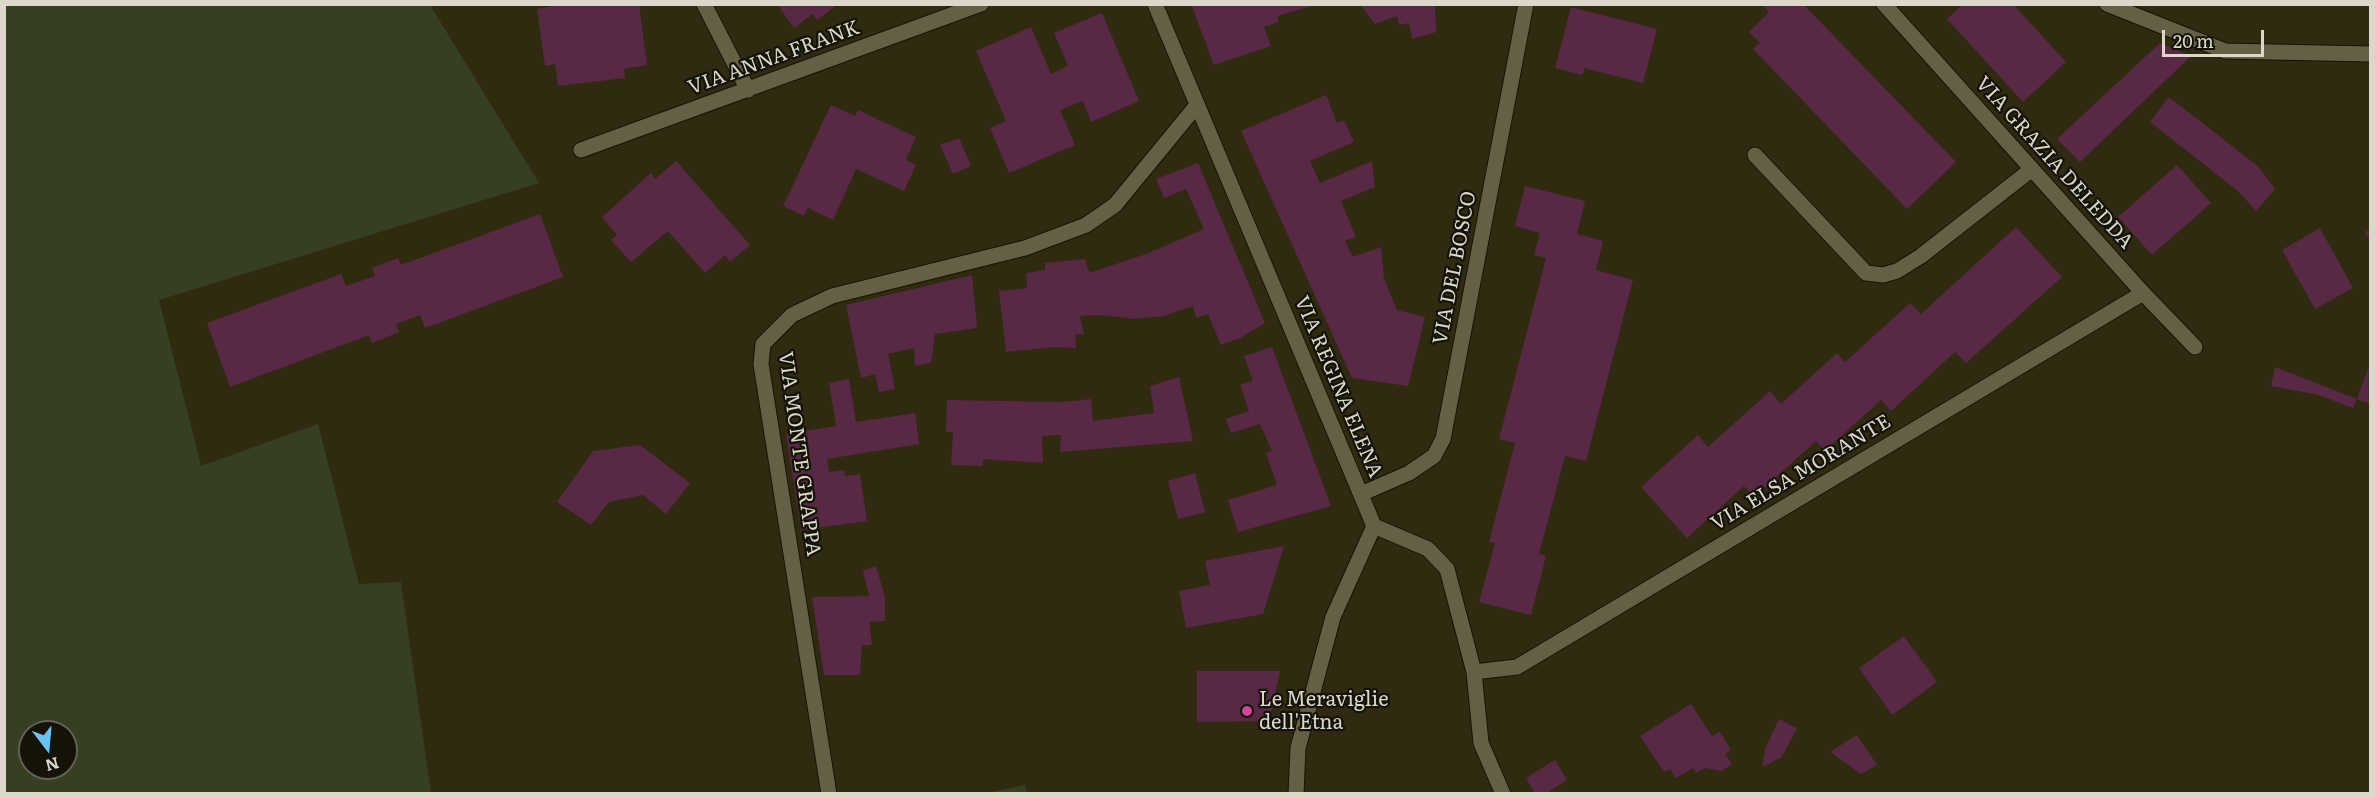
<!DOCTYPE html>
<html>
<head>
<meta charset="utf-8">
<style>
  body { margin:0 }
  #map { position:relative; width:2375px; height:798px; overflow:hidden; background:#302a11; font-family:Literata,serif }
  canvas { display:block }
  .frame { position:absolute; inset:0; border:6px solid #dbd8c9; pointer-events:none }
  .north { position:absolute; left:18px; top:720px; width:60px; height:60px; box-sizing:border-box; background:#151308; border:2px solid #646255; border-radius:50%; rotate:164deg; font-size:16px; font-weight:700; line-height:24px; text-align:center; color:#dbd8c9 }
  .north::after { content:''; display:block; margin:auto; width:21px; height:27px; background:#67c4f0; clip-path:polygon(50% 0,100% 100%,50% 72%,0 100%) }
  .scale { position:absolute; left:2162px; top:30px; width:102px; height:27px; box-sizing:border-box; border:3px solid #dbd8c9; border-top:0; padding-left:8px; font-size:18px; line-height:21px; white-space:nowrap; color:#dbd8c9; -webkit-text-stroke:4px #151308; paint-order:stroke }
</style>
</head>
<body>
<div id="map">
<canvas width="2375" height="798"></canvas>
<div class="frame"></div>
<div class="north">N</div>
<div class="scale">20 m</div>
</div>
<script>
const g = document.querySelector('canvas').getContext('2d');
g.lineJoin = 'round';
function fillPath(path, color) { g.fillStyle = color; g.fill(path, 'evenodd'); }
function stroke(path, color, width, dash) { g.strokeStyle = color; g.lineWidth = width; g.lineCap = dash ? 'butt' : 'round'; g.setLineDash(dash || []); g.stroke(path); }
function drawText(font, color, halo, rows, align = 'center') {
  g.font = font + ' Literata,serif'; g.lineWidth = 4.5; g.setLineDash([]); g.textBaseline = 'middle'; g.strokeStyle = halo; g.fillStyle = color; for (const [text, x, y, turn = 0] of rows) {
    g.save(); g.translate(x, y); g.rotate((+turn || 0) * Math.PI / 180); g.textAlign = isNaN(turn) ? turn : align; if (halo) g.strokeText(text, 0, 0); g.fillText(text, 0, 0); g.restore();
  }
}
const green = new Path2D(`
  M5 4 430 5 539 183 159 300 201 466 318 424 359 584 401 582 431 793H5ZM30 732H66V768H30Z
  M1025 785 1027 793H987Z`);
const building = new Path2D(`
  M563 4H639L647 65 624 69 625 78 558 86 555 64 545 66 537 9Z
  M777 4H838L817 20 813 14 794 28Z
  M1191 4H1315V5L1277 16 1279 22 1264 27 1271 46 1214 65Z
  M1360 4H1435L1436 32 1412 39 1409 23 1399 25 1397 16 1375 24Z
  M1762 4H1803L1956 162 1907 209 1753 49 1760 43 1749 32 1769 12Z
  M1963 4H2013L2066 62 2023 102 1947 19Z
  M1571 7 1657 29 1643 83 1584 68 1583 75 1555 68Z
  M1102 13 1139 101 1091 122 1083 101 1060 110 1075 145 1009 173 990 128 1006 121 976 51 1031 27 1051 74 1068 66 1054 33Z
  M2160 43 2191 56 2080 162 2057 139Z
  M1326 95 1337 123 1344 120 1354 142 1310 161 1320 183 1372 161 1375 187 1341 201 1356 237 1345 241 1353 257 1381 247 1384 279 1397 310 1425 317 1408 386 1352 378 1241 131Z
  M2169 97 2259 167 2275 189 2256 211 2239 192 2150 122Z
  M831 105 855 116 858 110 916 137 906 160 916 165 904 191 856 169 833 220 808 208 804 216 783 206Z
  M959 138 971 166 953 174 940 145Z
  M676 161 750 245 730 262 725 255 705 273 668 231 631 262 611 240 617 235 602 217 651 173 655 179Z
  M1198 163 1265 323 1240 338 1221 345 1208 314 1196 318 1193 306 1164 316 1135 319 1101 315 1080 316 1084 334H1075L1076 348 1054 347 1006 352 999 291 1027 288 1026 273 1045 270V263L1085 259 1089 273 1146 254 1204 229 1186 189 1164 198 1156 179Z
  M2177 165 2211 203 2152 255 2118 217Z
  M1525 186 1585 201 1577 234 1603 241 1596 270 1633 280 1586 461 1565 456 1539 554 1546 556 1531 615 1479 602 1495 543 1489 542 1515 443 1499 439 1546 258 1534 255 1540 233 1515 226Z
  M540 214 563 277 425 328 420 315 396 324 399 332 372 343 369 335 230 387 207 323 341 274 346 286 375 276 372 268 398 258 401 265Z
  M2016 227 2062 277 1966 363 1955 352 1891 411 1881 400 1825 451 1816 441 1754 497 1744 486 1687 538 1641 487 1698 435 1708 447 1770 391 1781 404 1837 353 1845 362 1910 303 1921 314Z
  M2320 228 2353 288 2315 309 2282 250Z
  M2370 229V241L2365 232Z
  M972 275 977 328 935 334 931 363 915 366 914 348 888 354 895 389 879 392 875 374 861 378 846 305Z
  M1272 347 1331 506 1238 532 1228 500 1277 485 1266 453 1272 451 1260 424 1231 433 1226 419 1249 411 1240 385 1253 381 1244 356Z
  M2370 364V404L2357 399Z
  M2275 367 2357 399 2353 408 2319 395 2271 386Z
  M1179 377 1193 441 1060 452 1061 435 1042 436 1043 463 983 459V466L951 465 953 432H946L947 400 1061 402 1091 399 1093 421 1154 413 1150 386Z
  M849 379 856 422 915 413 919 444 827 459 829 472 844 470 845 476 860 474 867 521 801 530 786 434 836 426 829 383Z
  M640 445 690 483 666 514 643 495 609 502 591 525 557 502 593 451Z
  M1195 473 1205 512 1178 519 1168 481Z
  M1284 546 1263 614 1186 628 1179 591 1210 585 1205 561Z
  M876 566 885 597V621L869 622 872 645H862L860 675H824L812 597 869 596 863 571Z
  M1904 636 1937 682 1892 715 1859 668Z
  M1197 671H1280L1269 721 1197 722Z
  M1691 704 1712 736 1720 732 1731 750 1725 754 1732 764 1722 771 1705 768 1696 773 1693 768 1676 778 1670 769 1664 772 1640 736Z
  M1779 719 1797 728 1782 757 1762 767 1765 749Z
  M1857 735 1877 765 1861 774 1830 752Z
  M1555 760 1567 780 1545 794H1535L1526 778Z`);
const minor = new Path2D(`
  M704 4 748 90
  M1155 4 1374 526 1333 617 1298 748 1296 794
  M1884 4 2143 293 2195 347
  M2107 4 2225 51 2370 54
  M581 150 981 4
  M1755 155 1866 273 1883 275 1897 271 1921 256 2032 169
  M1361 494 1409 473 1434 456 1443 439 1526 4
  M1374 526 1428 549 1447 569 1474 672 1481 743 1503 794
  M1474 672 1517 667 2143 293
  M829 794 761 364 763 344 792 315 832 296 1025 248 1086 225 1115 205 1197 105`);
const markers = [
  [1247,711,6,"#d1479c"]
];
const streetNames = [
  ["VIA ANNA FRANK",774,58,-20],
  ["VIA GRAZIA DELEDDA",2054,163,48],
  ["VIA DEL BOSCO",1455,268,-79],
  ["VIA REGINA ELENA",1338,387,67],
  ["VIA MONTE GRAPPA",799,454,82],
  ["VIA ELSA MORANTE",1801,473,-31]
];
const poiNames = [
  ["Le Meraviglie",1259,700],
  ["dell'Etna",1259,723]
];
fillPath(green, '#373f23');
fillPath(building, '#572944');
stroke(minor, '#181300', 17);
stroke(minor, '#656045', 15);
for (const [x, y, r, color] of markers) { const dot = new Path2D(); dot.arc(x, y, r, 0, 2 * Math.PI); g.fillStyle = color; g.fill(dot); stroke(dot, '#151308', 2); }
drawText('20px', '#dbd8c9', '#151308', streetNames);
drawText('20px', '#dbd8c9', '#151308', poiNames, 'left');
</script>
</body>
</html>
